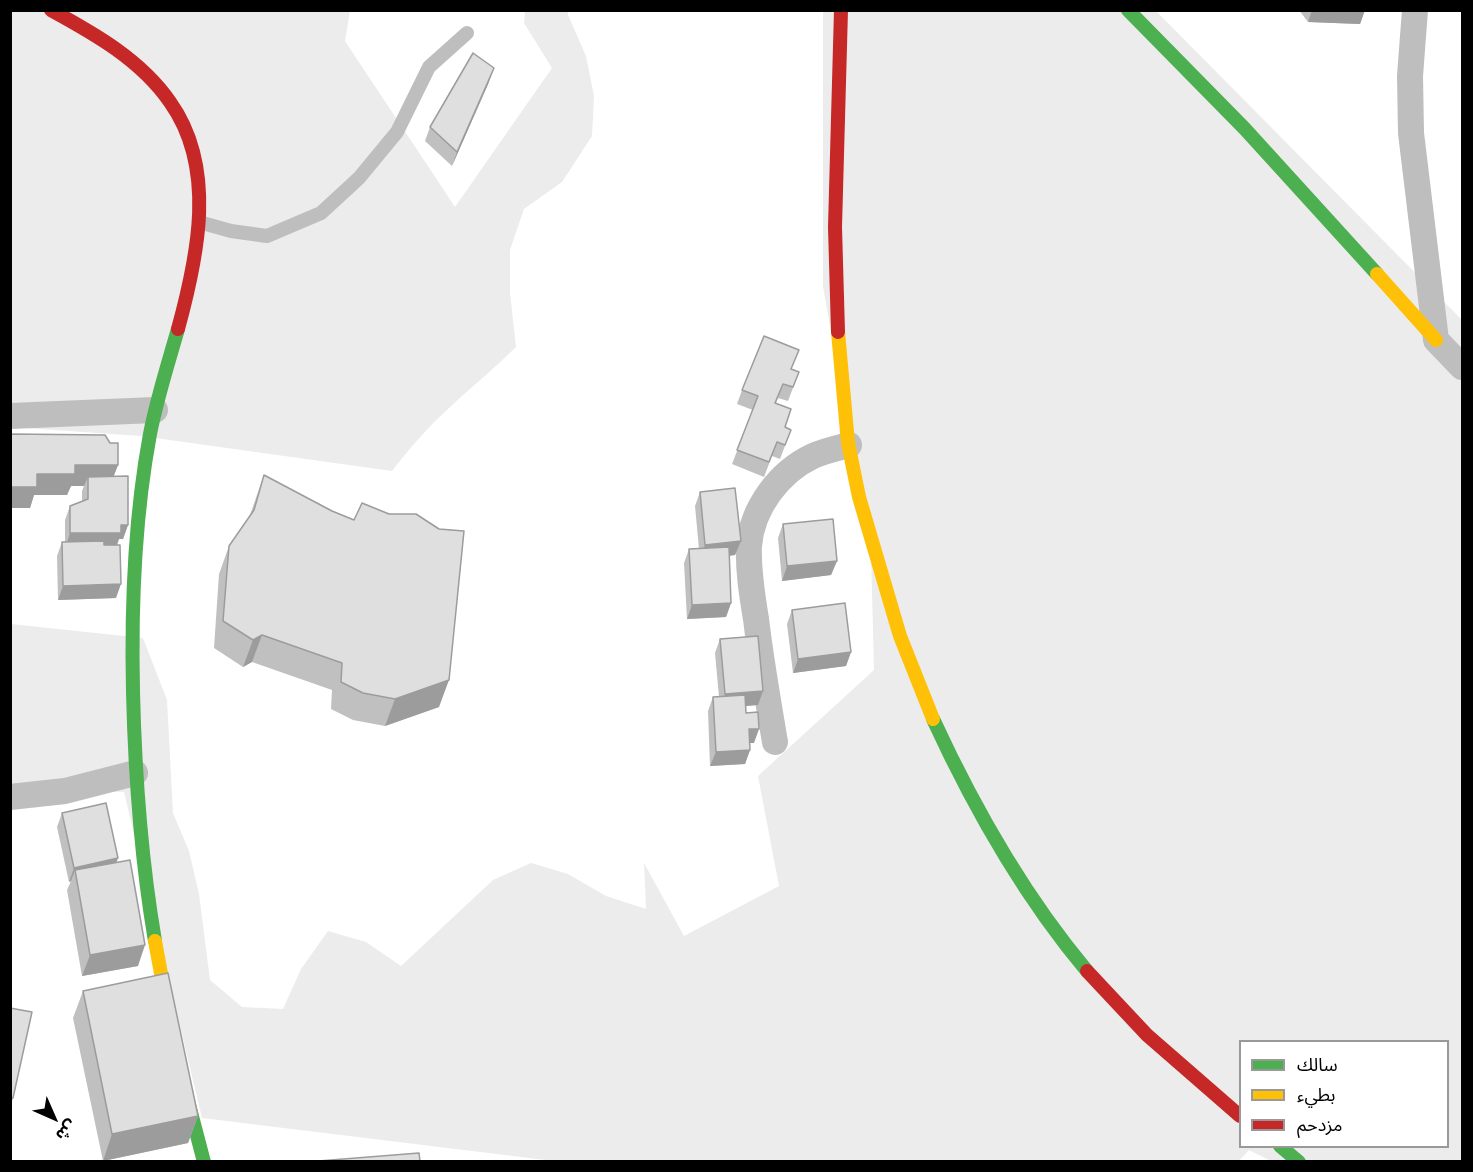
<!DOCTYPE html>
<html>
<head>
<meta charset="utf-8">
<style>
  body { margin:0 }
  #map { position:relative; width:1473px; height:1172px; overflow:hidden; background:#fff; font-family:"Open Sans","Noto Sans Arabic",sans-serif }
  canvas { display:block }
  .frame { position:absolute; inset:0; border:12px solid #000; pointer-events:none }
  .legend { position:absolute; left:1239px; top:1040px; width:210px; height:108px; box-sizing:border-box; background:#fff; border:2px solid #999; margin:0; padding:8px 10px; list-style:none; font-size:18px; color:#000 }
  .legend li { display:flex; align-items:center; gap:12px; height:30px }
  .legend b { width:30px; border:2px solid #999 }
  .north { position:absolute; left:24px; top:1088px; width:60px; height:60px; -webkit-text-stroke:4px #fff; paint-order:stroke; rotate:135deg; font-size:16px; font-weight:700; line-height:24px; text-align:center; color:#000 }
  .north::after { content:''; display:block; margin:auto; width:21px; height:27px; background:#000; clip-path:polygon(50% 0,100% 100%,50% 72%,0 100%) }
</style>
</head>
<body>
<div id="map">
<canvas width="1473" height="1172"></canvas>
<div class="frame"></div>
<ul class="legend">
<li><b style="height:8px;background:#4caf50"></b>سالك</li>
<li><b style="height:8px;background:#ffc107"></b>بطيء</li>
<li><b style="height:8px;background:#c62828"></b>مزدحم</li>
</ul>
<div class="north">ش</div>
</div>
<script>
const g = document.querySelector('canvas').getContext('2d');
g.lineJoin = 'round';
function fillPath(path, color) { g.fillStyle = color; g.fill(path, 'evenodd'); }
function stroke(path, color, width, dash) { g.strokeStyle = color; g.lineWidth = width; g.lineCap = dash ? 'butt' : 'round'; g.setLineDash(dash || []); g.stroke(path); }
const green = new Path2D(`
  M10 11H350L345 41 455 207 552 68 524 23 525 11H568V15L586 56 594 96 592 136 562 182 524 209 510 250V293L516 347C494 369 470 388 448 409 427 428 409 449 392 471L141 436 11 427Z
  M823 11H1156L1462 320V1161H1271L1249 1150 1238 1162H562L202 1118 124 792 11 787V624L143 638 167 700 173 813 189 851 199 894 210 980 242 1007 283 1009 301 969 328 931 366 942 401 966 493 880 531 863 568 874 606 896 646 909 644 863 684 936 779 886 758 776 874 670 871 553 823 287ZM1240 1042H1448V1146H1240Z`);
const lane = new Path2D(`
  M199 222 231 231 267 236 321 213 359 178 397 132 429 67 467 33`);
const street = new Path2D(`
  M1415 10 1410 76 1411 133 1436 340 1462 367
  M10 416 155 410
  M775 742C768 701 761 661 756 619 752 595 748 570 749 546 752 508 779 472 813 456 824 451 837 448 849 445
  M10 797 65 791 135 773`);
const fast = new Path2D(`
  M1128 10 1245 129 1377 274
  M933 719C974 808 1024 896 1087 971
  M155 941C141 859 135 775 133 692 131 605 134 520 150 434 157 398 168 364 178 329
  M183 1082 204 1162
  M1280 1146 1299 1162`);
const slow = new Path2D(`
  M1377 274 1436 340
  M838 332 848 443 859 497 900 636 933 719
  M155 941 169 1017`);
const jam = new Path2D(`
  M51 10C95 34 141 60 170 102 217 168 198 256 178 329
  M838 332 835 227 841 10
  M1087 971 1147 1035 1240 1116`);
const wall = new Path2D(`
  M1299 10H1365L1360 24 1308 22Z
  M489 82 452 166 425 141 430 127Z
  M792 369 799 372 788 401 778 398 776 403 785 427 791 430 780 459 772 456 764 477 732 464 753 410 737 404 742 390Z
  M10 434 118 465 113 477 128 525 123 539H119L117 545 116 598 58 600 57 556 62 542H65V520L70 506 82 501V491L84 486H71L67 495H34L30 508H10Z
  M264 475 439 707 385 726 353 720 331 709 332 690 252 662 243 667 214 648 219 574 229 546 250 515Z
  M700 492 741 541 735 555 729 556 731 603 726 617 687 619 684 563 689 549H699L695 506Z
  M783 524 837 561 831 575 782 581 778 538Z
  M792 610 851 652 846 666 793 673 787 624Z
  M720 639 763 691 758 705 745 706 746 713 754 743H750V750L745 764 710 766 708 711 713 697H719L715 653Z
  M62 813 118 858 116 862 138 966 82 976 67 890 71 881 69 882 57 827Z
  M83 991 198 1116 188 1143 103 1161 73 1018Z
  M10 1008 13 1098 10 1107Z`);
const shadedWall = new Path2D(`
  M1312 10H1365L1360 24 1308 22Z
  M494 68 489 82 452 166 457 152Z
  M75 465H118L110 486 88 477 84 486H71L67 495H34L30 508H10V487L37 474Z
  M121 525H128L123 539H119L116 547 65 548 70 533Z
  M741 541 735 555 700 559 705 545Z
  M837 561 831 575 782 581 787 566Z
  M121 584 116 598 58 600 63 586Z
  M731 603 726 617 687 619 692 605Z
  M262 635 252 662 243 667 253 640Z
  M851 652 846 666 793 673 798 659Z
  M449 680 439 707 385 726 395 699Z
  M763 691 758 705 720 708 725 694Z
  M749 729H759L754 743H744Z
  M750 750 745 764 710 766 716 752Z
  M118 858 113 872 75 870 71 881 69 882 74 868Z
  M145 945 138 966 82 976 90 955Z
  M198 1116 188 1143 103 1161 112 1134Z`);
const building = new Path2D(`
  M473 53 494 68 457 152 430 127Z
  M764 336 799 350 791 369 799 372 793 387 783 384 775 403 791 409 785 427 791 430 785 445 777 442 769 462 737 450 758 396 742 390Z
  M10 434 105 435 110 443H118V465H75V474H37V487H10Z
  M264 475 332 511 354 520 362 503 389 514H416L439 529 464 531 449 680 395 699 363 693 341 682 342 663 262 635 253 640 223 621 229 546 254 510Z
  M128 476V525H121V533H70V506L88 499V477Z
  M735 488 741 541 705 545 700 492Z
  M833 519 837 561 787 566 783 524Z
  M104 541V545H120L121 584 63 586 62 542Z
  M729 547 731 603 692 605 689 549Z
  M845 603 851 652 798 659 792 610Z
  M758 636 763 691 725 694 720 639Z
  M745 695 746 713 758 712 759 729H749L750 750 716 752 713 697Z
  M106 803 118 858 74 868 62 813Z
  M130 860 145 945 90 955 75 870Z
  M168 973 198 1116 112 1134 83 991Z
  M10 1008 32 1012 13 1098H10Z
  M419 1153 420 1161H318Z`);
fillPath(green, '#ececec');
stroke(lane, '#bebebe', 14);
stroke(street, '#bebebe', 26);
stroke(fast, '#4caf50', 14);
stroke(slow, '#ffc107', 14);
stroke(jam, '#c62828', 14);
fillPath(wall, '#c0c0c0');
fillPath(shadedWall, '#9c9c9c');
fillPath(building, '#dfdfdf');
stroke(building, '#9c9c9c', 1.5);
</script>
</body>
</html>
